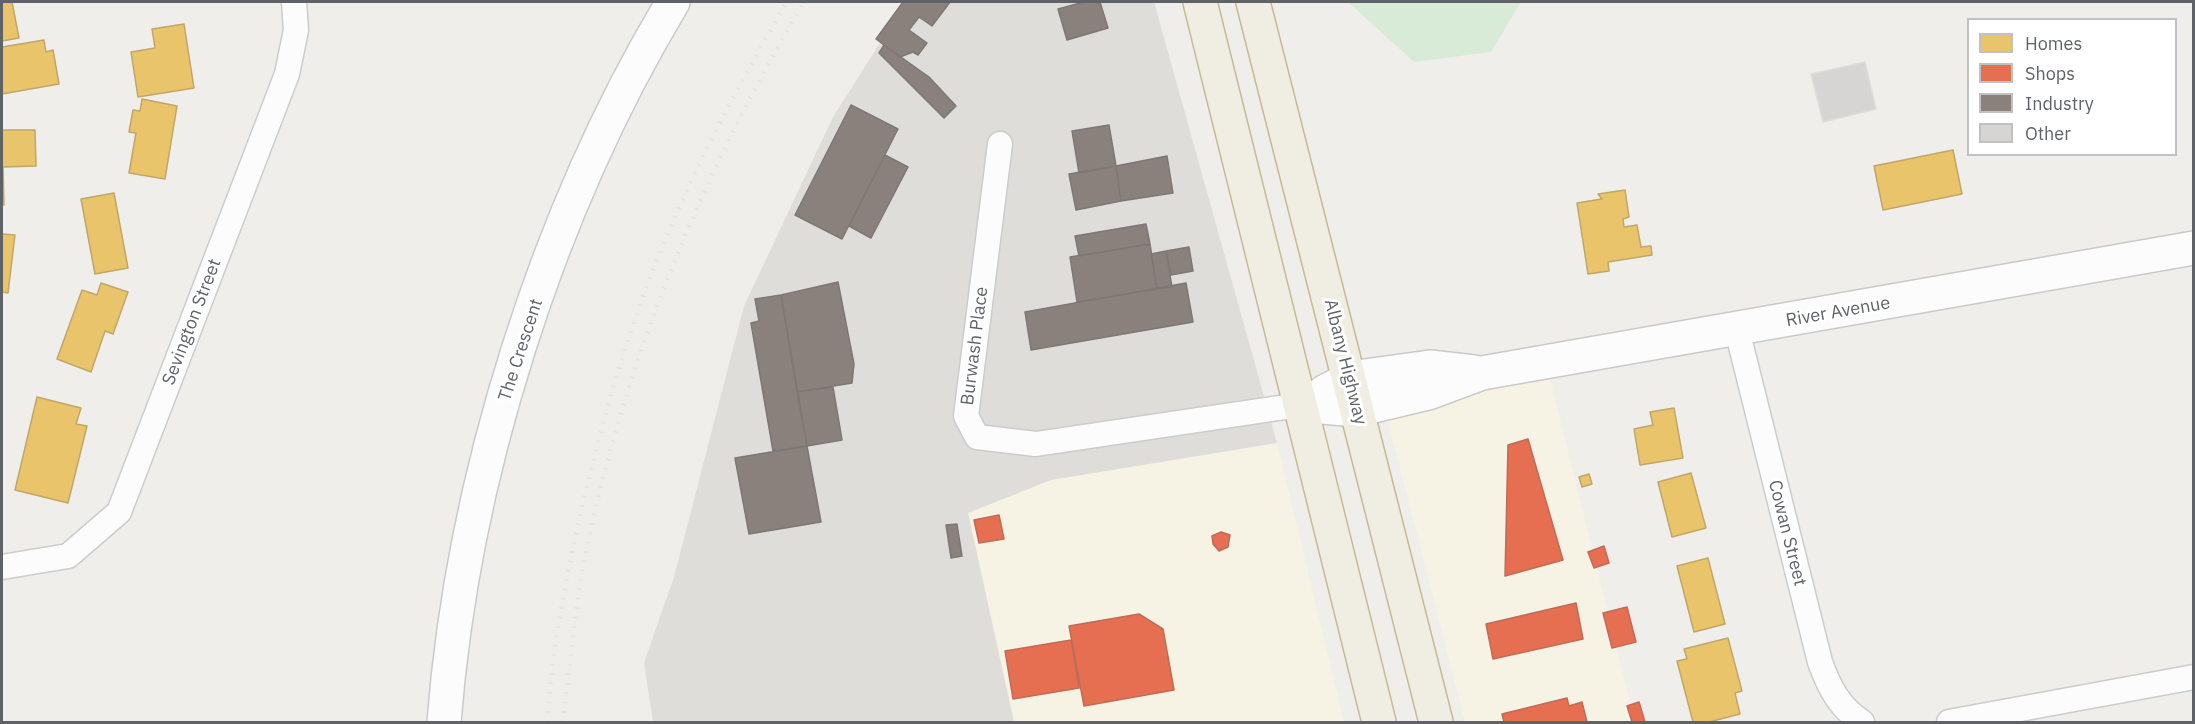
<!DOCTYPE html>
<html>
<head>
<meta charset="utf-8">
<style>
  body { margin:0 }
  #map { position:relative; width:2195px; height:724px; overflow:hidden; background:#efeeea; font-family:"IBM Plex Sans",sans-serif }
  canvas { display:block }
  .frame { position:absolute; inset:0; border:3px solid #5f6368; pointer-events:none }
  .legend { position:absolute; left:1967px; top:18px; width:210px; height:138px; box-sizing:border-box; background:#fff; border:2px solid #bfc1c3; margin:0; padding:8px 10px; list-style:none; font-size:18px; color:#5f6368 }
  .legend li { display:flex; align-items:center; gap:12px; height:30px }
  .legend b { width:30px; border:2px solid #bfc1c3 }
</style>
</head>
<body>
<div id="map">
<canvas width="2195" height="724"></canvas>
<div class="frame"></div>
<ul class="legend">
<li><b style="height:16px;background:#e9c46a"></b>Homes</li>
<li><b style="height:16px;background:#e76f51"></b>Shops</li>
<li><b style="height:16px;background:#8a817c"></b>Industry</li>
<li><b style="height:16px;background:#d6d5d3"></b>Other</li>
</ul>
</div>
<script>
const g = document.querySelector('canvas').getContext('2d');
g.lineJoin = 'round';
function fillPath(path, color) { g.fillStyle = color; g.fill(path, 'evenodd'); }
function stroke(path, color, width, dash) { g.strokeStyle = color; g.lineWidth = width; g.lineCap = dash ? 'butt' : 'round'; g.setLineDash(dash || []); g.stroke(path); }
function drawText(font, color, halo, rows, align = 'center') {
  g.font = font + ' "IBM Plex Sans",sans-serif'; g.lineWidth = 6; g.setLineDash([]); g.textBaseline = 'middle'; g.strokeStyle = halo; g.fillStyle = color; for (const [text, x, y, turn = 0] of rows) {
    g.save(); g.translate(x, y); g.rotate((+turn || 0) * Math.PI / 180); g.textAlign = isNaN(turn) ? turn : align; if (halo) g.strokeText(text, 0, 0); g.fillText(text, 0, 0); g.restore();
  }
}
const commercial = new Path2D(`
  M1545 359 1635 722H1465L1380 390Z
  M1277 443 1344 722H1014L968 513 1051 480Z`);
const industrial = new Path2D(`
  M906 2H1154L1277 443 1051 480 968 513 1014 722H653L644 663 674 577 744 306 833 117Z`);
const green = new Path2D(`
  M1348 2H1521L1491 52 1414 62Z`);
const homes = new Path2D(`
  M2 2H12L19 38 2 41Z
  M184 24 194 88 138 97 131 52 155 48 152 29Z
  M44 40 46 52 53 50 59 84 2 94V47Z
  M142 99 177 106 165 179 129 173 136 133 129 132 133 110 140 111Z
  M2 130H35L36 166 3 167 4 205H2Z
  M1953 150 1962 194 1883 210 1874 166Z
  M1625 190 1629 217 1623 219 1624 227 1637 225 1641 247 1651 246 1652 255 1608 262 1609 271 1588 274 1577 203 1602 199 1598 194Z
  M114 193 128 268 95 274 81 199Z
  M2 234 15 235 8 293 2 292Z
  M101 283 128 292 113 334 105 331 91 372 57 359 82 290 97 295Z
  M37 397 81 408 76 424 87 426 68 503 15 490Z
  M1674 408 1683 458 1640 465 1634 429 1653 425 1650 412Z
  M1691 473 1706 528 1672 537 1658 482Z
  M1589 474 1592 484 1582 487 1579 477Z
  M1708 558 1725 624 1694 632 1677 566Z
  M1728 638 1742 691 1735 693 1740 714 1709 722H1693L1677 661 1687 659 1684 649Z`);
const shops = new Path2D(`
  M1528 439 1563 560 1505 576 1508 445Z
  M999 515 1004 539 979 543 974 520Z
  M1221 532 1230 535 1228 547 1219 551 1213 544 1212 536Z
  M1604 546 1609 563 1594 568 1588 552Z
  M1576 603 1583 639 1493 659 1486 624Z
  M1627 607 1636 642 1612 648 1603 613Z
  M1139 614 1163 629 1174 690 1084 706 1069 626Z
  M1071 640 1079 688 1013 699 1005 651Z
  M1567 698 1569 706 1582 702 1587 722H1504L1502 714Z
  M1639 702 1645 722H1632L1627 706Z`);
const industry = new Path2D(`
  M903 2H950L932 26 919 17 909 30 927 43 918 55 913 52 900 57 876 39Z
  M1084 2H1100L1108 28 1067 40 1058 9Z
  M884 45 929 77 956 106 944 118 879 53Z
  M851 105 898 129 842 239 795 215Z
  M1109 125 1116 166 1079 173 1072 131Z
  M885 155 908 167 871 238 849 226Z
  M1167 156 1173 193 1121 201 1116 166Z
  M1116 166 1121 201 1076 210 1069 174Z
  M1146 224 1150 244 1079 256 1075 236Z
  M1150 244 1157 289 1077 302 1070 257Z
  M1189 247 1193 271 1171 275 1166 251Z
  M1166 251 1172 287 1157 289 1151 254Z
  M838 282 854 364 852 383 797 392 781 295Z
  M1186 283 1193 322 1031 350 1025 312Z
  M781 295 807 446 773 451 751 323 759 321 755 299Z
  M833 387 842 440 807 446 797 392Z
  M807 446 821 522 749 534 735 458Z
  M957 524 962 556 951 558 946 525Z`);
const building = new Path2D(`
  M1865 62 1876 109 1823 122 1811 74Z`);
const street = new Path2D(`
  M1000 144 966 416 977 437 1036 444 1299 405
  M1737 330 1820 662C1829 687 1839 707 1862 722
  M2 567 68 556 119 512 287 74 296 30 294 2
  M1949 722 2194 677`);
const secondary = new Path2D(`
  M1324 392 1350 378 1430 367 1474 372
  M1299 405 1357 410 1428 393 1482 373 2194 248
  M444 722C463 479 547 211 673 2`);
const highway = new Path2D(`
  M1200 2 1379 722
  M1253 2 1436 722`);
const rail = new Path2D(`
  M548 722C550 659 563 596 576 534 599 431 627 329 669 231 702 152 744 76 787 2
  M563 722C569 675 573 626 581 578 619 374 698 180 804 2`);
const streetNames = [
  ["River Avenue",1838,312,-10],
  ["Sevington Street",192,322,-69],
  ["Burwash Place",975,346,-83],
  ["The Crescent",521,350,-72],
  ["Albany Highway",1345,362,76],
  ["Cowan Street",1787,533,76]
];
fillPath(commercial, '#f7f3e4');
fillPath(industrial, '#dfddda');
fillPath(green, '#d8ebd6');
fillPath(homes, '#e9c46a');
stroke(homes, '#c0a769', 1.5);
fillPath(shops, '#e76f51');
stroke(shops, '#be6b58', 1.5);
fillPath(industry, '#8a817c');
stroke(industry, '#7d7876', 1.5);
fillPath(building, '#d6d5d3');
stroke(building, '#deddd9', 1.5);
stroke(street, '#cbcccc', 27);
stroke(secondary, '#cacacb', 36);
stroke(highway, '#c8b996', 36);
stroke(street, '#fdfcfc', 24);
stroke(secondary, '#fdfcfc', 33);
stroke(highway, '#f0ede3', 33);
stroke(rail, '#e4e4e4', 4.5, [1.5, 8]);
drawText('18px', '#5f6368', '#fff', streetNames);
</script>
</body>
</html>
